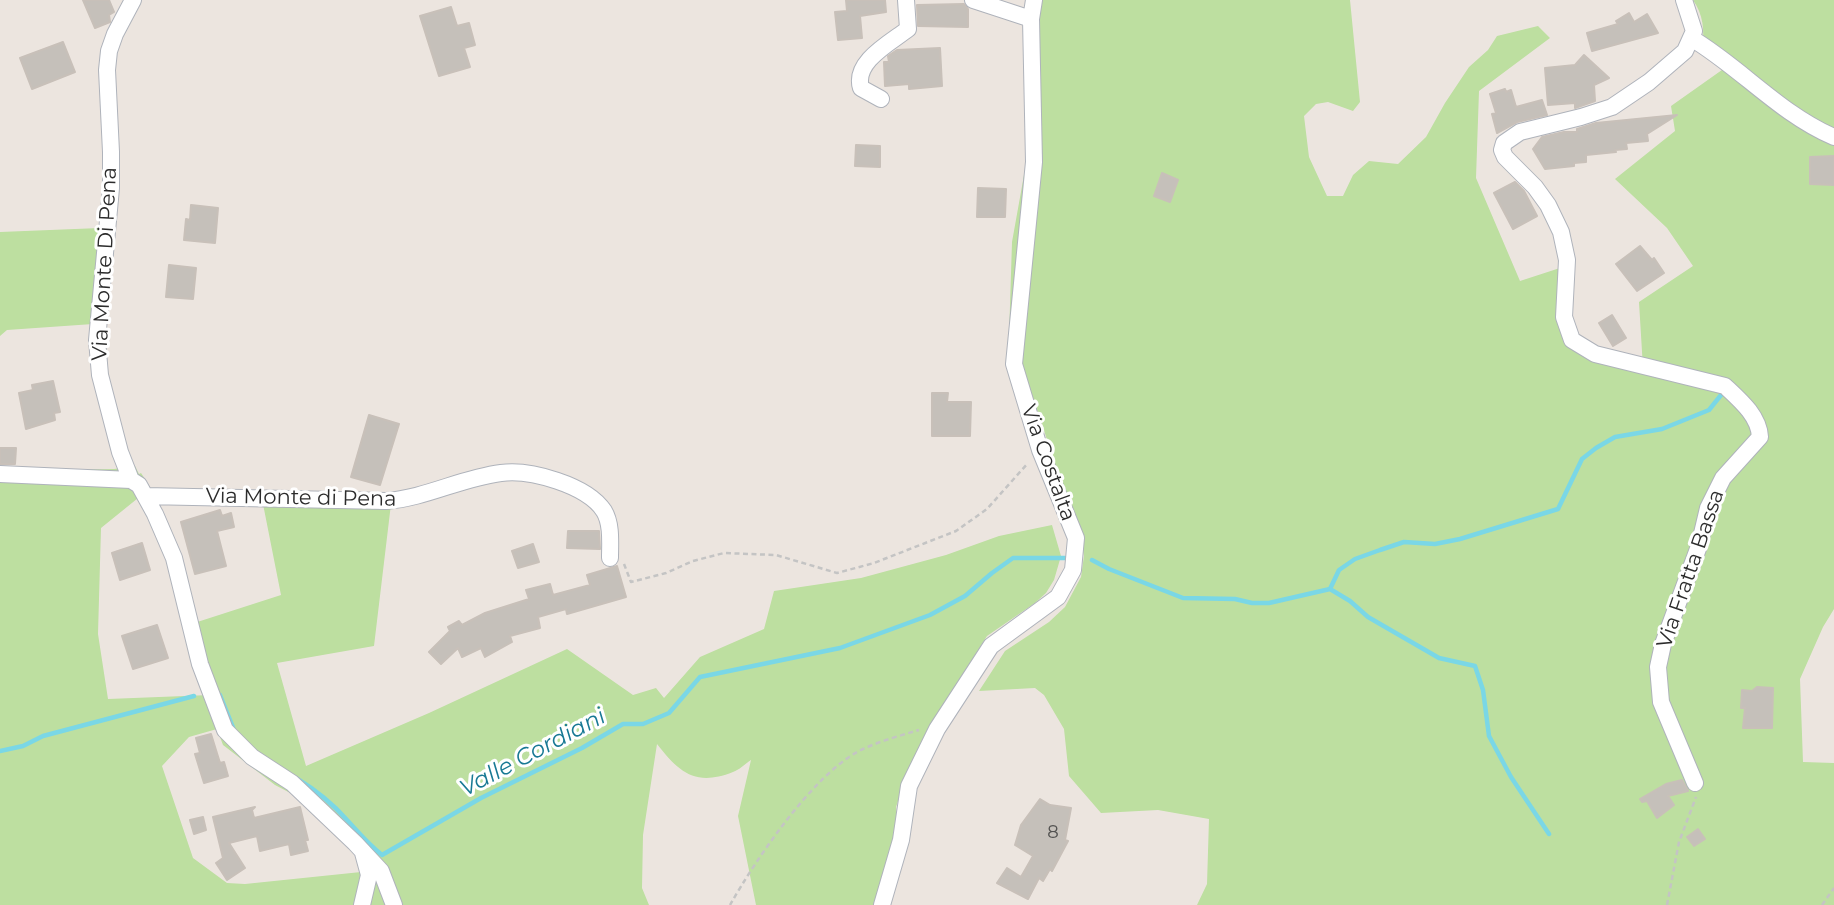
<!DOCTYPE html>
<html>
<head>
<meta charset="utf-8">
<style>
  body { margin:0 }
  canvas { display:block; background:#ece5df }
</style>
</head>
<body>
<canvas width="1834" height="905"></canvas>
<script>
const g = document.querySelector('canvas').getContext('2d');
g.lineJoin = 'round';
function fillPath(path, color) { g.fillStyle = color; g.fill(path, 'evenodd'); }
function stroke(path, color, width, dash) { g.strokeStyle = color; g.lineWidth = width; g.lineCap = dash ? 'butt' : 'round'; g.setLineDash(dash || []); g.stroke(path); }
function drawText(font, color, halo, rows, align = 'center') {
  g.font = font + ' Montserrat,sans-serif'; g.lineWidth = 6; g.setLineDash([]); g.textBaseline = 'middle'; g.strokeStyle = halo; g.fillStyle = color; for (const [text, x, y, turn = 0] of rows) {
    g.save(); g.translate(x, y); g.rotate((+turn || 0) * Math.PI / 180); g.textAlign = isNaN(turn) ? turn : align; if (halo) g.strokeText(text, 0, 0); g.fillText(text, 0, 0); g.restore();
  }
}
const green = new Path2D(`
  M1031 0H1350L1360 102 1353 111 1328 102 1316 104 1304 116 1309 157 1327 196H1343L1353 175 1369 161 1398 164 1426 137 1445 103 1469 67 1488 50 1497 36 1538 26 1550 38 1479 91 1476 178 1520 281 1563 267 1568 344 1643 368 1639 302 1693 266 1667 228 1615 179 1675 131 1671 106 1729 65 1702 47C1705 31 1703 14 1693 0H1834V609L1823 627 1800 679 1803 762 1834 763V905H1197L1207 884 1209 819 1158 810 1101 813 1069 776 1064 729 1044 695 1035 688 979 691 1005 651 1049 622 1065 607 1081 577 1084 556 1081 538 1052 457 1039 413 1008 368 1012 242 1034 119Z
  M100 228 93 324 7 330 0 336V232Z
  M135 466 139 474 141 473 145 479 142 481 148 490 101 528 98 634 108 699 210 695 188 625 281 595 263 504H391L374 646 277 663 306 766 429 713 567 649 633 695 656 688 664 698 700 657 764 629 774 591 861 578 946 555 999 536 1052 525 1061 556 1054 580 1046 593 1035 603 987 636 927 731 904 783 896 807 900 846 884 905H756L738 816 751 760C745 764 739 770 733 772 695 787 679 772 657 744L643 835 642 888 649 905H0V471L114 469ZM217 729 223 745 275 785 298 797 355 853 361 872 245 884 227 883 193 858 162 766 189 737Z`);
const stream = new Path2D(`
  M1092 560 1109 569 1183 598 1235 599 1252 603H1269L1330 589 1339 570 1355 559 1380 550 1404 542 1435 544 1460 539 1558 509 1582 459 1596 448 1615 437 1662 429 1709 410 1721 395
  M1330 589 1350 601 1368 617 1439 658 1475 666 1483 690 1489 736 1511 777 1549 834
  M220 695 234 730
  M0 751 23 746 43 736 194 696
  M296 778C314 789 333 804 347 820 359 833 368 844 382 855L481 798 582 748 623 724H643L669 713 700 677 840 648 930 615 965 596 992 573 1013 558H1065`);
const building = new Path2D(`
  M83 0H109L114 12 109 15 110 22 95 28Z
  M846 0H885L886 12 860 16 862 38 838 40 835 12 847 11Z
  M964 4 968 9V27L918 26 917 5Z
  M451 7 457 26 469 23 475 45 464 48 470 67 439 76 420 16Z
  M1629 13 1634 22 1647 14 1658 33 1592 51 1587 33 1618 24 1616 21Z
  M63 42 75 72 32 89 20 58Z
  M940 48 942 86 909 89V84L885 86 884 62H889L888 56 897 50Z
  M1584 55 1609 78 1594 85 1595 101 1575 108V103L1548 105 1545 68 1575 65Z
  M1505 89 1506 92 1511 90 1516 107 1542 100 1547 115 1517 122 1497 133 1492 114 1496 113 1490 94Z
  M1677 115 1647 134 1648 141 1626 143 1627 149 1615 150 1616 152 1586 155V162L1574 163V166L1545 169 1533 149 1542 137 1564 132H1577V129L1596 123Z
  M856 145 880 146V167L855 166Z
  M1834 156V185L1810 184V157Z
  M1162 173 1178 180 1170 202 1154 196Z
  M1515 182 1524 191 1537 216 1513 229 1494 193Z
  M978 188 1006 189 1005 217H977Z
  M191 205 218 208 215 243 184 240 186 219 190 220Z
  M1640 246 1652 260 1654 258 1664 273 1637 291 1616 264Z
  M169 265 196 268 193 299 166 297Z
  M1612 315 1626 338 1613 346 1599 323Z
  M53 381 60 412 54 413 55 420 26 429 19 393 33 390 32 385Z
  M932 393H948L947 402H971L970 436H932Z
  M369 415 399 424 380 485 351 477Z
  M0 448H16L15 464H0Z
  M220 510 222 516 231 513 234 527 217 531 226 566 195 574 181 522Z
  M568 531H599L600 549 567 548Z
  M142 543 150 570 120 580 112 553Z
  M533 544 539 562 518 568 512 551Z
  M617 566 626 597 567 614 566 609 538 617 540 628 510 636 512 642 485 657 481 648 462 657 458 648 441 664 429 652 450 631 448 627 459 621 462 625 485 613 529 599 526 590 550 584 553 595 590 585 587 575Z
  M157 625 168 658 133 669 122 636Z
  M1757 687 1773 688 1772 728H1743L1745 708H1741L1742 690 1752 691Z
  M211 734 220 763 224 762 228 776 204 783 195 754 200 753 196 738Z
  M1682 780 1688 791 1668 796 1674 805 1657 818 1647 801 1642 802 1640 799 1666 784Z
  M1040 799 1050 805 1071 808 1065 840 1068 841 1052 871 1050 869 1043 881 1039 878 1028 899 997 883 1007 868 1021 877 1033 856 1015 845 1021 825Z
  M255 807 252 810 254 818 300 807 308 840H305L308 851 291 855 289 844 260 851 257 836 229 843 245 868 227 880 216 863 223 858 213 817Z
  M203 817 206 830 194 834 190 820Z
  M1698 829 1705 839 1694 846 1687 837Z`);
const path = new Path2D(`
  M624 564 631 582 666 573 693 561 724 553 776 555 837 573 874 563 956 531 987 509 1028 463
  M730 905C756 859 811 778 857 752 876 742 899 736 919 730
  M1667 905 1679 842 1696 797
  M1822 905 1834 888`);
const minor = new Path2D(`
  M973 0 1031 19
  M1684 0 1694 31 1685 51 1649 82 1612 107 1581 117 1520 132 1504 143 1502 150 1505 157 1535 187 1548 205 1561 232 1567 260 1564 317 1572 340 1595 354 1725 386C1740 400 1759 416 1760 437L1723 478 1708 508 1699 546 1663 644 1658 667 1661 702 1695 783
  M1691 38C1740 67 1780 114 1834 137
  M881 99 861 88C853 62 890 43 908 29L906 0
  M0 474 131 480
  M131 480 139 485 155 514 174 558 200 664 225 730 252 757 292 783 355 843 381 871 394 905
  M131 480 120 452 100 375 97 340 111 188V152L107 70 109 51 115 34 133 0
  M145 496 386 501C426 498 461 478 501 473 530 469 587 485 604 511 612 524 610 544 610 558
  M362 905 369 875 363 853
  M882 905 901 840 909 786 937 729 991 646 1058 597 1073 570 1076 538 1040 450 1014 364 1034 162 1031 19 1034 0`);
const numberNames = [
  ["8",1053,833]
];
const streetNames = [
  ["Via Monte Di Pena",105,264,-87],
  ["Via Costalta",1048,463,70],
  ["Via Monte di Pena",301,498,1],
  ["Via Fratta Bassa",1691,569,-71]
];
const waterNames = [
  ["Valle Cordiani",533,753,-28]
];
fillPath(green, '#bddfa0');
stroke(stream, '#7ad7e6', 4.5);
fillPath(building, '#c5c0ba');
stroke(building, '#c8c0b9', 2);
stroke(minor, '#afb3bb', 18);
stroke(path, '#c4c4c4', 2.5, [5, 3.5]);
stroke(minor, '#fff', 16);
drawText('18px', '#525150', null, numberNames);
drawText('21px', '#2c2c2c', '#fff', streetNames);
drawText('italic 23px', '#187994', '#fff', waterNames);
</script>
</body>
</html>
